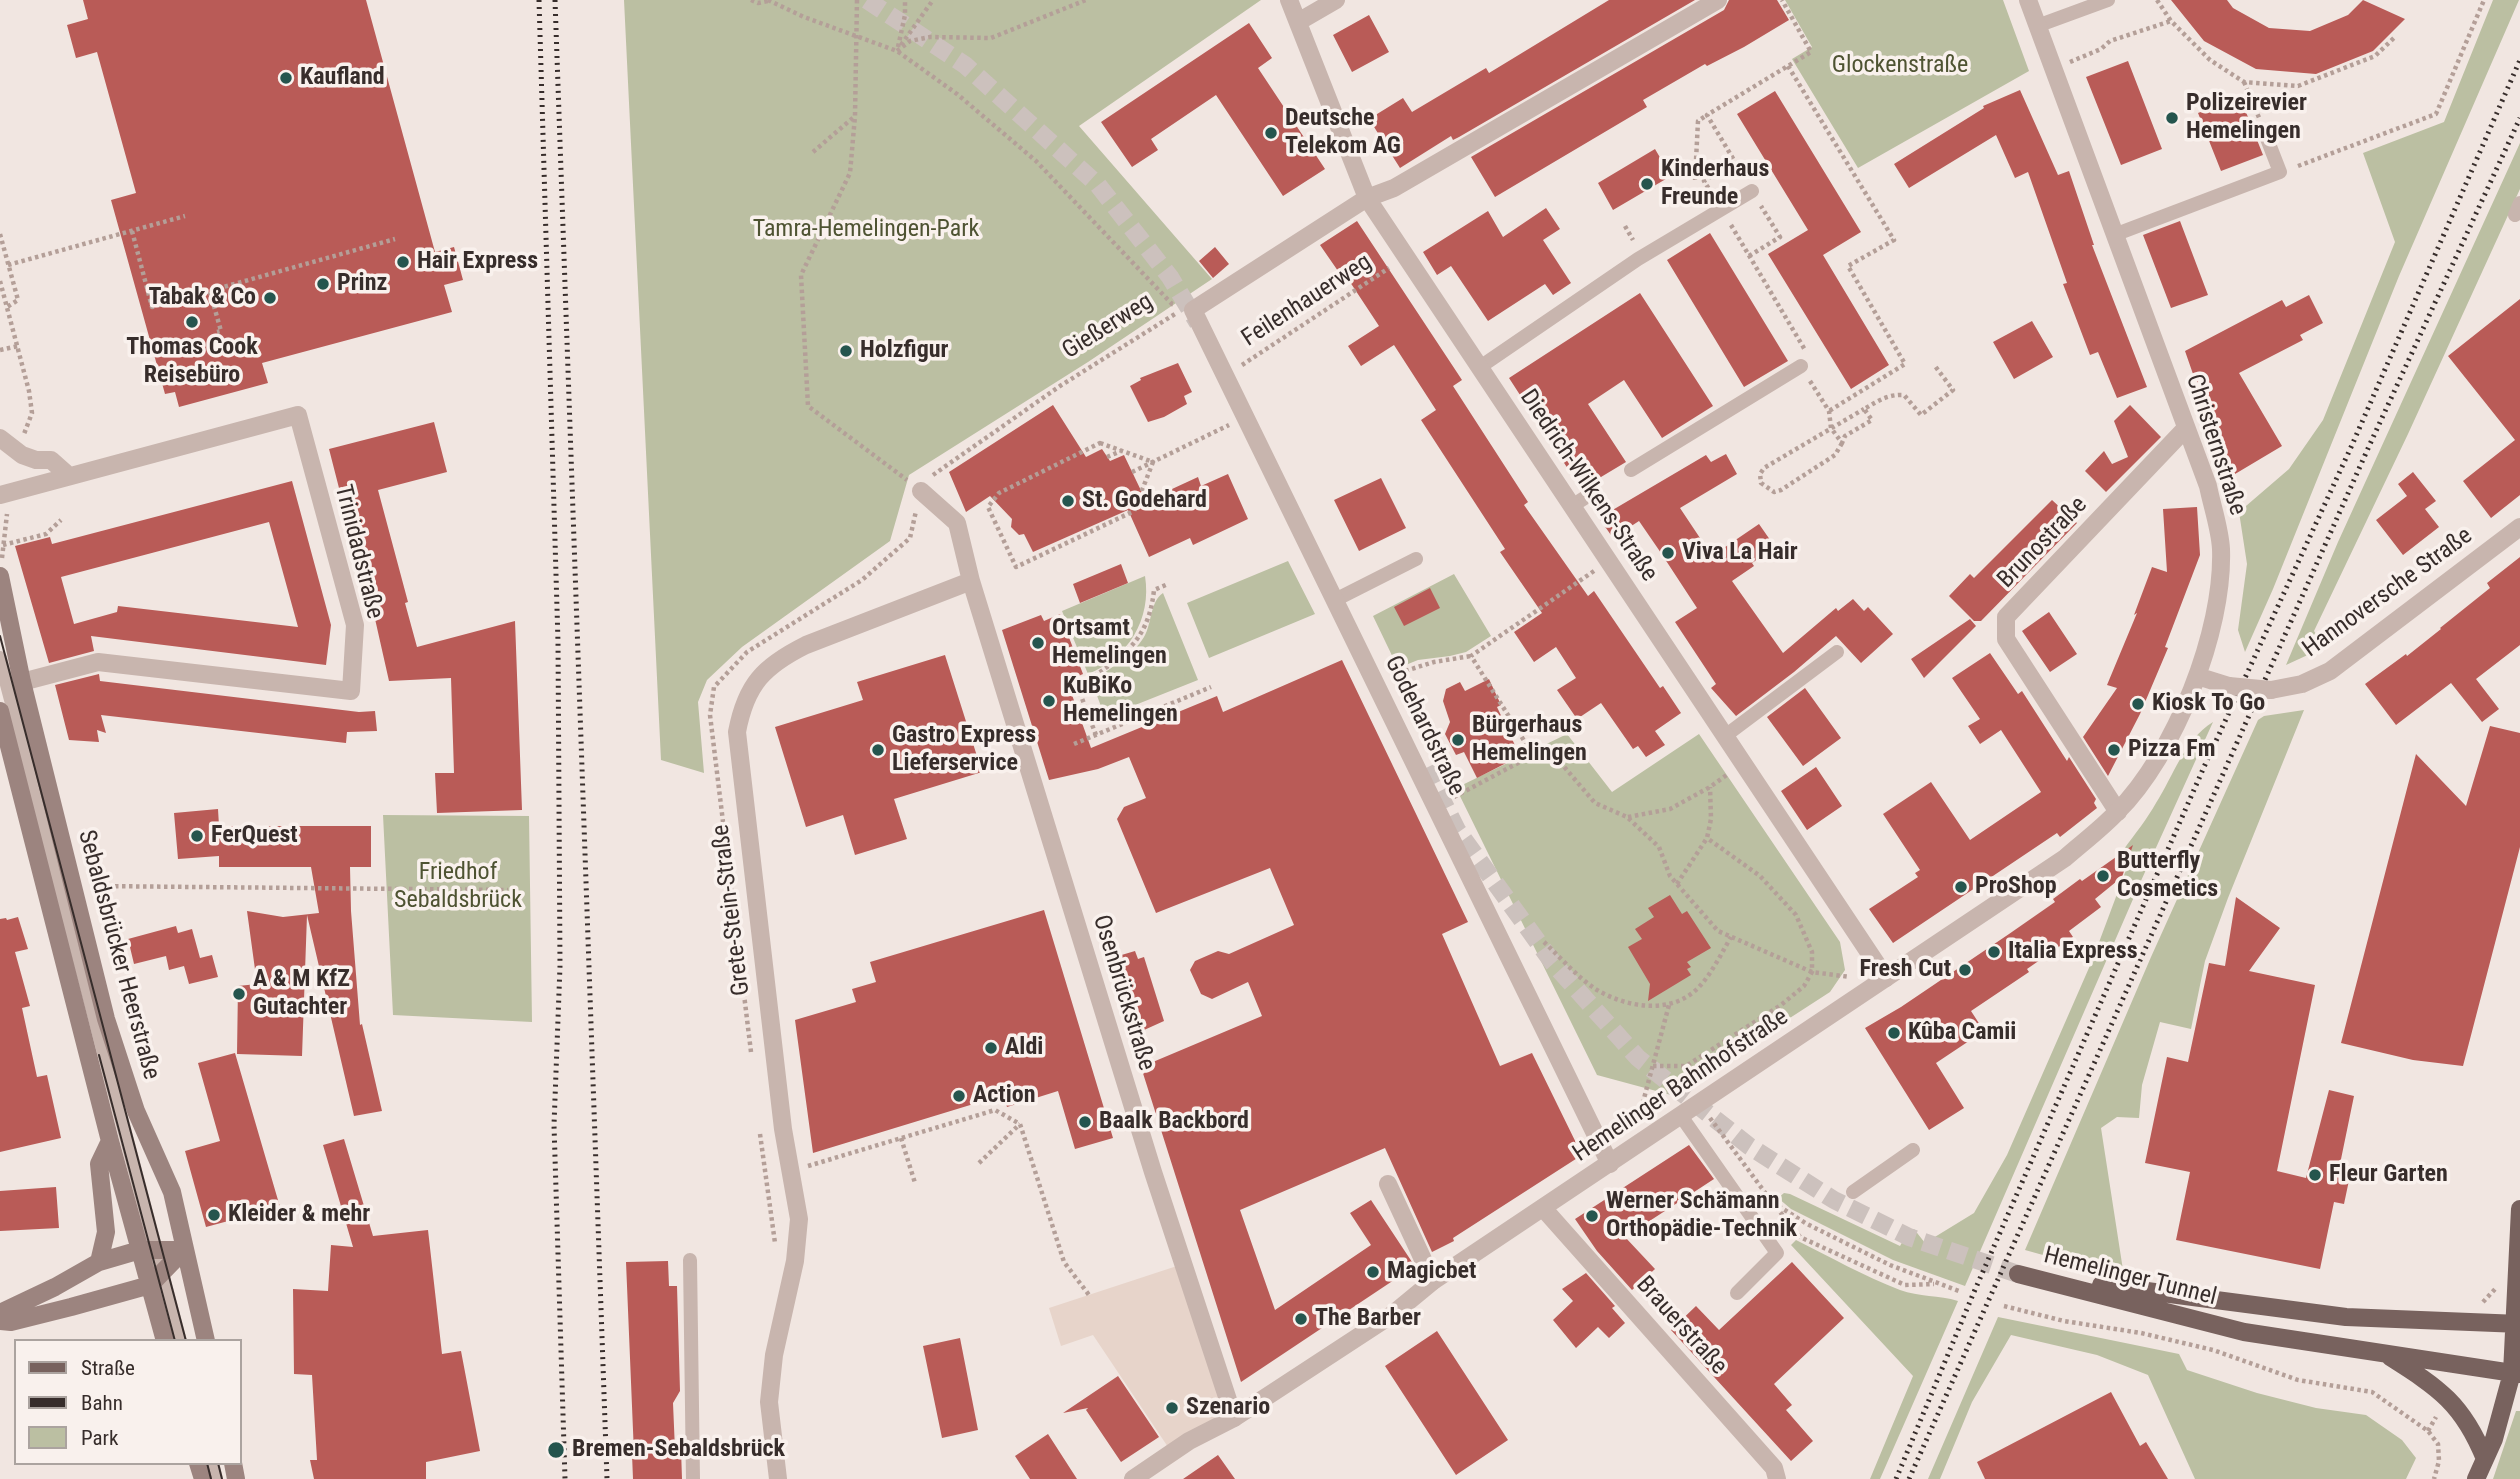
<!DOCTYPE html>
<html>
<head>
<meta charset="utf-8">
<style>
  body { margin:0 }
  #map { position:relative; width:2520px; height:1479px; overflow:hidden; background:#f1e6e1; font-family:"Roboto Condensed",sans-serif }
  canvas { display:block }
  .legend { position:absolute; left:14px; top:1339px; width:228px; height:126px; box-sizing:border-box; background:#f9f1ed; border:2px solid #aba39f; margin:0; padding:9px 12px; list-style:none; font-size:21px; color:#372d2b }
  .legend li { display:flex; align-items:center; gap:14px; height:35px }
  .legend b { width:35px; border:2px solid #aba39f }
</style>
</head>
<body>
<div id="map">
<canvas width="2520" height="1479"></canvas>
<ul class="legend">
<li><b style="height:9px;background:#78625e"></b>Straße</li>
<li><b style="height:9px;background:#372d2b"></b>Bahn</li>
<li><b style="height:19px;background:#bbbfa2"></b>Park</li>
</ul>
</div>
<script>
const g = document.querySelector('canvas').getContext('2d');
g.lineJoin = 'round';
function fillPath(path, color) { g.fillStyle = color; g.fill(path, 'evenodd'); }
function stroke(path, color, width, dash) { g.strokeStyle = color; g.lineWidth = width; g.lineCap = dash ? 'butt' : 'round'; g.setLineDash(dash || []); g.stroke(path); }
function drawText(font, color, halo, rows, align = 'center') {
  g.font = font + ' "Roboto Condensed",sans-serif'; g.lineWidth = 7; g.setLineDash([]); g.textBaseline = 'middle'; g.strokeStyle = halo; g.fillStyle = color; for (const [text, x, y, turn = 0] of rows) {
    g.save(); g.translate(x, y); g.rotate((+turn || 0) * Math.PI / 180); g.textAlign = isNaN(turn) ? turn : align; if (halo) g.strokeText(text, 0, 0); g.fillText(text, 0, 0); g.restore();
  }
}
const green = new Path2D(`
  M624 0H1261L1079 126 1212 279 1088 362 909 475 890 541 742 647 707 680 698 702 704 773 661 760Z
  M1785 0H2003L2029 71 1858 168 1792 59 1812 47Z
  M2493 0H2519L2399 276 2273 589 2245 652 2238 630 2247 564 2239 512 2289 469 2323 420 2395 242 2363 153 2444 122Z
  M2520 143V189L2408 434 2314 631 2325 647 2286 665 2338 542Z
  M1288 561 1315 614 1209 658 1187 603Z
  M1454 574 1491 636 1466 652 1450 656 1418 660 1398 668 1373 616Z
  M1145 576C1152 619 1128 658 1088 674L1062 611Z
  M1163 593 1198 680 1105 717 1093 685 1095 681C1112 665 1131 658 1144 637 1152 624 1150 601 1163 593Z
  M2304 710 2228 898 2205 961 2191 1029 2160 1022 2142 1085 2139 1118 2117 1117 2101 1128 2123 1270 2068 1262 2025 1250 2151 957 2258 720 2264 716Z
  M2213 722 2140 883 1965 1286 1893 1260 1791 1209 1778 1198 1784 1193 1790 1194 1900 1246 1908 1232 1914 1229 1925 1243 1974 1213 2007 1155 2092 961 2129 862 2124 849C2135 834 2147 819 2156 803 2174 775 2184 740 2213 722Z
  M1567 734 1612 792 1699 734 1840 942 1845 970 1830 992 1671 1095 1597 1075 1456 788Z
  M383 815 529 816 532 1022 393 1015Z
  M1796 1240C1830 1257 1864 1276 1900 1290 1919 1297 1939 1295 1958 1301L1880 1479H1870L1913 1376 1791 1245Z
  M1998 1317 2179 1354 2187 1370 2257 1393 2316 1408 2366 1415 2402 1440 2416 1458 2406 1479H2195L2148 1375 2097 1355 2011 1335 1972 1402 1940 1479H1928Z
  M2516 1411H2520V1479H2493Z`);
const plaza = new Path2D(`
  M1183 1264 1234 1418 1172 1453 1093 1335 1061 1346 1049 1308Z`);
const building = new Path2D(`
  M83 0H366L435 252 454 247 463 280 444 285 452 312 262 363 268 383 179 407 175 392 165 394 111 200 136 193 97 52 76 58 67 25 88 19Z
  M1609 0H1695L1459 137 1453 140 1451 136 1400 168 1369 119 1403 98 1412 112 1486 68 1489 73Z
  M1729 0H1777L1789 20 1744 47 1707 66 1705 64 1643 100 1647 107 1495 197 1471 157 1724 10Z
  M2171 0H2227L2233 8 2269 28 2310 31 2348 15 2363 0 2405 19 2373 51 2316 74 2256 69 2204 41Z
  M1369 15 1389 52 1352 72 1333 35Z
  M1249 23 1272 58 1258 68 1325 169 1283 196 1216 95 1151 139 1158 150 1132 167 1101 122Z
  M2128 61 2162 149 2121 165 2086 77Z
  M2020 90 2058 175 2069 171 2094 245H2092L2147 387 2117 398 2098 352 2090 355 2063 284 2067 283 2028 172 2015 178 1996 135 1909 188 1894 164 1984 108 1983 106Z
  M1775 91 1861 232 1823 255 1889 365 1851 389 1768 254 1808 230 1737 114Z
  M2240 97 2263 155 2221 171 2198 113Z
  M1655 149 1671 176 1613 210 1598 183Z
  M1546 208 1560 229 1543 240 1571 283 1553 295 1545 284 1488 321 1451 266 1437 275 1423 252 1488 211 1503 237Z
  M1357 221 1462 380 1453 386 1528 502 1524 505 1588 596 1594 591 1660 688 1663 686 1681 713 1655 731 1665 745 1646 757 1638 746 1633 749 1601 703 1577 719 1557 690 1576 678 1556 647 1534 662 1514 632 1542 613 1500 552 1505 549 1421 420 1436 410 1394 345 1361 366 1348 346 1379 326 1350 282 1347 284 1320 245Z
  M2180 221 2208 295 2171 308 2143 235Z
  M1710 233 1788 361 1744 387 1667 260Z
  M1215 247 1229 264 1213 278 1199 261Z
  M1640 293 1713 406 1662 438 1624 380 1588 404 1626 462 1581 489 1509 378Z
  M2309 295 2323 323 2300 335 2303 340 2239 373 2282 446 2230 477 2211 425 2218 421 2193 374 2185 351 2282 300 2286 307Z
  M2520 299V495L2491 518 2463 481 2515 440 2448 356Z
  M2032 321 2053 357 2014 379 1993 342Z
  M1178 363 1192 392 1184 396 1187 404 1164 417 1148 422 1130 386 1141 380 1140 378Z
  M1053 405 1086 457 1102 449 1110 461 1124 455 1146 501 1198 477 1201 486 1228 474 1248 519 1193 545 1190 538 1149 557 1128 510 1033 552 1024 534 1019 535 1011 527 1012 519 990 496 966 512 949 472Z
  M2130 405 2161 437 2106 492 2085 471 2104 451 2112 464 2128 457 2114 421Z
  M434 422 447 472 378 490 408 602 405 603 417 647 515 621 522 810 437 813 435 773H454L451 678 389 681 364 570 342 487 339 488 329 449Z
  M1726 454 1737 474 1680 508 1712 556 1759 524 1775 547 1752 563 1754 566 1732 581 1783 653 1836 608 1838 611 1853 599 1864 611 1868 607 1893 634 1861 663 1836 636 1794 672 1736 716 1711 688 1716 684 1675 622 1697 608 1661 553 1639 521 1613 538 1599 518 1706 455 1711 462Z
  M2413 472 2436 501 2425 509 2439 527 2403 555 2376 520 2407 496 2398 484Z
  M1381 478 1406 528 1359 551 1334 500Z
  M292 481 331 625 326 665 91 636 94 651 49 663 15 546 50 537 52 544ZM269 522 298 627 118 606 117 612 74 624 61 577Z
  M2052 500 2077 523 1981 621H1974L1949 596 1970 574 1974 578Z
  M2197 507 2200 555 2165 647 2168 648 2140 714 2108 776 2083 737 2117 688 2107 685 2137 613 2134 615 2152 567 2167 572 2163 509Z
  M2520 557V645L2476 679 2499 709 2482 722 2451 683 2396 725 2365 684 2406 654 2407 656 2441 629 2440 628 2490 588 2487 583Z
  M1121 564 1128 583 1080 603 1073 584Z
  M1430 588 1440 608 1404 626 1394 607Z
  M2049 612 2077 654 2050 672 2022 631Z
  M1060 614 1083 674 1067 681 1091 748 1217 696 1223 712 1342 660 1468 922 1442 934 1500 1066 1532 1053 1582 1155 1453 1238 1454 1241 1432 1252 1385 1148 1240 1210 1275 1310 1371 1245 1350 1213 1371 1200 1412 1262 1406 1265 1409 1270 1241 1382 1141 1067 1262 1016 1248 982 1212 999 1201 994 1190 970 1195 961 1218 951 1229 954 1294 925 1270 868 1156 913 1117 819 1124 807 1146 798 1129 757 1098 769 1049 780 1002 630 1041 615 1044 621Z
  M1970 619 1976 626 1924 678 1911 659Z
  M1990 653 2018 694 2022 691 2067 761 2069 757 2096 799 2094 803 2097 808 2060 837 2057 833 1893 943 1869 909 1918 877 1915 873 1920 870 1883 814 1931 782 1970 840 2041 792 2001 730 1980 744 1968 726 1980 719 1952 678Z
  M945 655 982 772 894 799 907 839 855 855 843 815 806 827 775 727 863 700 857 682Z
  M99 674 100 681 359 712 375 711 377 731 347 732 346 743 101 715 106 733 97 730 99 742 69 740 55 685Z
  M1489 679 1501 705 1497 707 1520 756 1477 778 1464 752 1456 755 1445 734 1450 722 1443 701 1446 689 1460 682 1465 691Z
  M1805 688 1841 738 1803 766 1767 717Z
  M2490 726 2520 733V847L2463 1066 2413 1060 2341 1043 2416 754 2466 806Z
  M1816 767 1842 806 1807 830 1781 791Z
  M218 809 219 826H371V867H350L351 911 360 1025 362 1024 382 1111 354 1116 307 915 302 1056 237 1054 238 986 257 984 247 911 283 917 319 913 311 867H219V856L178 859 174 813Z
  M2133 845 2122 877 2095 899 2101 907 2069 931 2073 937 2027 969 2029 972 1971 1011 1984 1031 1936 1063 1964 1108 1929 1130 1865 1028 1901 1007 2009 934 2055 902 2053 899 2080 879 2082 881Z
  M1670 895 1682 914 1687 911 1711 948 1687 962 1691 967 1687 969 1691 975 1648 1001 1650 984 1628 947 1642 939 1635 929 1654 917 1648 908Z
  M2236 897 2280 928 2249 971 2315 985 2277 1171 2306 1178 2329 1090 2354 1096 2340 1164 2352 1166 2344 1204 2334 1202 2320 1269 2176 1240 2190 1172 2145 1163 2167 1057 2188 1062 2209 963 2225 966Z
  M1044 910 1113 1138 1075 1149 1058 1091 1007 1107 1003 1095 813 1153 795 1020 856 1002 852 989 876 982 870 962Z
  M18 917 28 949 15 952 30 1006 22 1008 37 1077 47 1075 61 1138 0 1152V919L6 918 7 920Z
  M176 926 178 933 192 929 200 958 212 955 218 977 189 984 184 966 169 970 166 956 134 964 128 939Z
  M1135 951 1138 959 1144 957 1164 1021 1133 1035 1108 959Z
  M235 1053 280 1207 206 1227 185 1151 220 1141 198 1063Z
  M344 1139 373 1236 428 1230 442 1354 461 1351 480 1451 426 1462V1479H314L310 1460H317L312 1375 294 1374 293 1289 328 1291 331 1245 353 1247 323 1145Z
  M1689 1145 1714 1179 1625 1237 1655 1269 1632 1290 1597 1251 1575 1219Z
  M56 1187 59 1228 0 1231V1191Z
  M668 1261 669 1286H677L680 1391 673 1403 675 1450 681 1449 682 1479H633L632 1454H634L626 1262Z
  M1792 1262 1844 1318 1774 1384 1792 1405 1786 1410 1813 1441 1791 1461 1671 1330 1696 1306 1719 1330Z
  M1586 1273 1615 1306 1612 1308 1625 1323 1609 1338 1598 1327 1576 1348 1553 1320 1573 1301 1562 1289Z
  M1437 1331 1508 1440 1456 1475 1385 1366Z
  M960 1338 978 1430 942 1438 923 1346Z
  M1118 1376 1159 1437 1121 1462 1086 1410 1088 1408 1063 1413Z
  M2111 1392 2140 1446 2146 1442 2168 1479H1985L1977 1462Z
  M1048 1434 1077 1479H1030L1015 1456Z
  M1218 1455 1235 1479H1183Z`);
const primaryTunnel = new Path2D(`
  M867 0 965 65 1098 185 1170 277 1198 323
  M1426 768 1457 830 1553 963 1638 1058 1749 1146 1834 1200 1909 1237 2018 1274`);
const path = new Path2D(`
  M751 0 758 3 768 1
  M768 0 804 17 897 51 957 94 1036 161 1172 304 1176 305
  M857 0 855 116 850 173 801 275 808 406 907 480
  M2157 0 2171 21 2210 60 2244 82 2298 86 2375 56 2396 36
  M901 45 933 0
  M898 47 905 15V0
  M897 51 910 41 930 37 991 38 1086 0
  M2070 62 2101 49 2110 41 2171 21
  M1788 66 1894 240 1848 266 1905 364 1829 411
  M2244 82 2260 120
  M813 152 855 116
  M2298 166 2436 114 2484 0
  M1744 177 1707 115 1811 52 1782 0
  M1695 180 1698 121 1707 115
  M1712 194 1704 181 1735 162
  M1731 225 1805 350
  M1625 226 1633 240
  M132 231 152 307 395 239
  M0 234 18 300 7 307
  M1749 256 1780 237 1761 206
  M8 265 185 216
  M0 281 29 391 32 413 24 434
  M210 292 221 331 217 332
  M0 350 18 346
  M1242 365 1389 268
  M1810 381 1829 411 1831 428 1842 443 1845 436 1872 420 1864 409C1878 401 1888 394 1904 395L1921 415 1953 390 1935 366
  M1100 443 1153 462 1134 511 1016 567 988 507 999 493Z
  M1842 443 1835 455 1781 490 1774 492 1761 483 1760 474 1764 468 1864 409
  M1107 457 1121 451
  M1132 472 1229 425
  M933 475 1060 386 1175 314
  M3 545 46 534 61 520
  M2 558 7 514
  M1594 571 1471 656 1533 755 1560 762 1595 803 1627 817 1659 847 1670 876 1718 931 1812 972 1850 977
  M1392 675 1434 662 1471 656
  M1096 735 1078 688C1119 657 1148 646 1154 590L1168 584
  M1074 744 1211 687
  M1454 797 1533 755
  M1628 817 1670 809 1710 787 1728 774
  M1677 884 1707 838 1711 819 1710 787
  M94 886 508 890
  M1544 942C1561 958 1578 978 1597 990 1628 1008 1672 1015 1699 987 1712 973 1721 954 1731 937
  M751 1052 710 715 714 687 747 652 862 580 910 538 916 511
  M1653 1066H1686L1781 1005 1804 986 1812 972V952L1796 915 1760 876 1707 838
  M1639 1117 1669 1005
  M1710 1118 1772 1202 1807 1224 1890 1265 1959 1291
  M760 1134 775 1243
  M901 1138 915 1183
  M979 1163 1020 1124
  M808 1166 995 1110 1020 1124 1064 1262 1089 1295
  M1776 1207 1800 1237 1905 1285 1934 1284
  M2483 1302 2496 1288
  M2004 1306 2064 1321 2141 1333 2213 1350 2298 1380 2372 1392 2428 1431 2438 1444 2439 1461 2434 1479
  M2428 1431 2436 1417`);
const service = new Path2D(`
  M2037 26 2108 0
  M2515 215 2520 203
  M2114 235 2280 172 2266 136
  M1480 367 1638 259 1752 191
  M1631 470 1801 366
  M1572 506 1586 497
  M1335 600 1416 559
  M0 658 180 1341
  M1725 736 1837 652
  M1681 1116 1777 1253 1737 1293
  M1853 1192 1913 1150
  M690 1260 693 1479
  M212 1463 216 1479`);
const minor = new Path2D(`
  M1289 0 1367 198 1886 978
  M1298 22 1336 0
  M0 438 22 455 36 460H51L69 476
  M0 495 298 415 355 625 351 691 98 662 22 682
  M971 581 1153 1172 1234 1418
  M2118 812 2006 639V617L2186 428
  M1610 1164 1193 310 1367 198 1394 188 1718 0
  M1388 1184 1433 1281
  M1543 1208 1774 1468 1777 1479
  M778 1479 769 1402 774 1355 795 1261 799 1219 783 1129 737 732C746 684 764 666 806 645L971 581 957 523 921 491`);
const tertiary = new Path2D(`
  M2197 676 2229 686
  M2271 690 2302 684 2330 671 2520 527
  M1133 1479 1189 1441 1234 1418 1393 1314 1433 1281 2065 858C2082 843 2101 829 2117 812 2175 754 2224 631 2221 549 2220 529 2212 506 2208 486L2028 0`);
const secondary = new Path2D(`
  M0 576 22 682 106 1019 136 1111 172 1192 206 1341
  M0 711 110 1141 165 1341
  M99 1262 106 1232 99 1164 110 1141
  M0 1313 55 1287 99 1262 140 1250H184
  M0 1321 11 1322 71 1307 150 1285 184 1250
  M198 1463 203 1479
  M233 1463 236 1479`);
const primary = new Path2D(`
  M2018 1274 2244 1332 2520 1374
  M2101 1285 2346 1317 2520 1324
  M2390 1357C2439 1388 2463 1404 2485 1459
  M2476 1479 2494 1439 2512 1373 2520 1209`);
const tram = new Path2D(`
  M0 636 186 1341
  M99 1055 175 1341
  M207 1463 211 1479
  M218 1463 222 1479`);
const rail = new Path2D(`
  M539 0 558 642 560 966 554 1125 565 1479
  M555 0 607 1479
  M1896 1479 1974 1292 2204 767 2352 445 2520 60
  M1909 1479 2370 444 2520 118`);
const tertiaryBridge = new Path2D(`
  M2229 686 2271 690`);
const markers = [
  [286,78,7,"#25554e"],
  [2172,118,7,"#25554e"],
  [1271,133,7,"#25554e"],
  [1647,184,7,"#25554e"],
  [403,262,7,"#25554e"],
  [323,284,7,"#25554e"],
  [270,298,7,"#25554e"],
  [192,322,7,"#25554e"],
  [846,351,7,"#25554e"],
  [1068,501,7,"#25554e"],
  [1668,553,7,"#25554e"],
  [1038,643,7,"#25554e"],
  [1049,701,7,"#25554e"],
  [2138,704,7,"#25554e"],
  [1458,740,7,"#25554e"],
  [878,750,7,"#25554e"],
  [2114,750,7,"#25554e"],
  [197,836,7,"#25554e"],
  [2103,876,7,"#25554e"],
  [1961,887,7,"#25554e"],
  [1994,952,7,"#25554e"],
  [1965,970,7,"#25554e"],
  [239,994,7,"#25554e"],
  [1894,1033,7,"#25554e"],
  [991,1048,7,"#25554e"],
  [959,1096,7,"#25554e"],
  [1085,1122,7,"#25554e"],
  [2315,1175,7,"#25554e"],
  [214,1215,7,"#25554e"],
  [1592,1216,7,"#25554e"],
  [1373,1272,7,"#25554e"],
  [1301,1319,7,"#25554e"],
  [1172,1408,7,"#25554e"],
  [556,1450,9,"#25554e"]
];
const parkNames = [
  ["Glockenstraße",1900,66],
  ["Tamra-Hemelingen-Park",866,230],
  ["Friedhof",458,873],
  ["Sebaldsbrück",458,901]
];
const poiNames = [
  ["Kaufland",300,78],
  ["Polizeirevier",2186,104],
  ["Hemelingen",2186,132],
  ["Deutsche",1285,119],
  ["Telekom AG",1285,147],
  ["Kinderhaus",1661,170],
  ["Freunde",1661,198],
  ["Hair Express",417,262],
  ["Prinz",337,284],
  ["Tabak & Co",256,298,"right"],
  ["Thomas Cook",192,348,"center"],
  ["Reisebüro",192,376,"center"],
  ["Holzfigur",860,351],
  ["St. Godehard",1082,501],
  ["Viva La Hair",1682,553],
  ["Ortsamt",1052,629],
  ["Hemelingen",1052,657],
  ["KuBiKo",1063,687],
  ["Hemelingen",1063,715],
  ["Kiosk To Go",2152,704],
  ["Bürgerhaus",1472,726],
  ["Hemelingen",1472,754],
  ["Gastro Express",892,736],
  ["Lieferservice",892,764],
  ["Pizza Fm",2128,750],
  ["FerQuest",211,836],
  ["Butterfly",2117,862],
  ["Cosmetics",2117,890],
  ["ProShop",1975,887],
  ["Italia Express",2008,952],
  ["Fresh Cut",1951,970,"right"],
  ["A & M KfZ",253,980],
  ["Gutachter",253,1008],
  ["Kûba Camii",1908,1033],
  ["Aldi",1005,1048],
  ["Action",973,1096],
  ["Baalk Backbord",1099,1122],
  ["Fleur Garten",2329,1175],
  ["Werner Schämann",1606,1202],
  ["Orthopädie-Technik",1606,1230],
  ["Kleider & mehr",228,1215],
  ["Magicbet",1387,1272],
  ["The Barber",1315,1319],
  ["Szenario",1186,1408],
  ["Bremen-Sebaldsbrück",572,1450]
];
const streetNames = [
  ["Feilenhauerweg",1307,301,-33],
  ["Gießerweg",1108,327,-32],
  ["Christernstraße",2215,445,72],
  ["Diedrich-Wilkens-Straße",1588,486,56],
  ["Brunostraße",2043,543,-46],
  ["Trinidadstraße",358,552,76],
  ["Hannoversche Straße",2388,593,-36],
  ["Godehardstraße",1424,726,64],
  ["Grete-Stein-Straße",732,910,-97],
  ["Sebaldsbrücker Heerstraße",118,955,75],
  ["Osenbrückstraße",1123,993,73],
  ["Hemelinger Bahnhofstraße",1681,1086,-34],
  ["Hemelinger Tunnel",2130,1277,14],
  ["Brauerstraße",1681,1326,48]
];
fillPath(green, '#bbbfa2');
fillPath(plaza, '#e7d4ca');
fillPath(building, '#b95b57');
stroke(primaryTunnel, '#ccc1bd', 18, [18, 9]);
stroke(path, '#b49f98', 4.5, [3.5, 3.5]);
stroke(service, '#c8b5ae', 14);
stroke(minor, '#c8b5ae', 18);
stroke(tertiary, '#c8b5ae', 18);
stroke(secondary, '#9c847f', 18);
stroke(primary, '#78625e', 18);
stroke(tram, '#372d2b', 2);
stroke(rail, '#372d2b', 5, [2, 5]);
stroke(tertiaryBridge, '#c8b5ae', 18);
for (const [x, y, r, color] of markers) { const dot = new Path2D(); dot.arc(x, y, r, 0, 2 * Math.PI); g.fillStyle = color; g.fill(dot); stroke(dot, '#f9f1ed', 2.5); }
drawText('24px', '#4e5332', '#f9f1ed', parkNames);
drawText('bold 24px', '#372d2b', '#f9f1ed', poiNames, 'left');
drawText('24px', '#372d2b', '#f9f1ed', streetNames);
</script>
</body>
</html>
